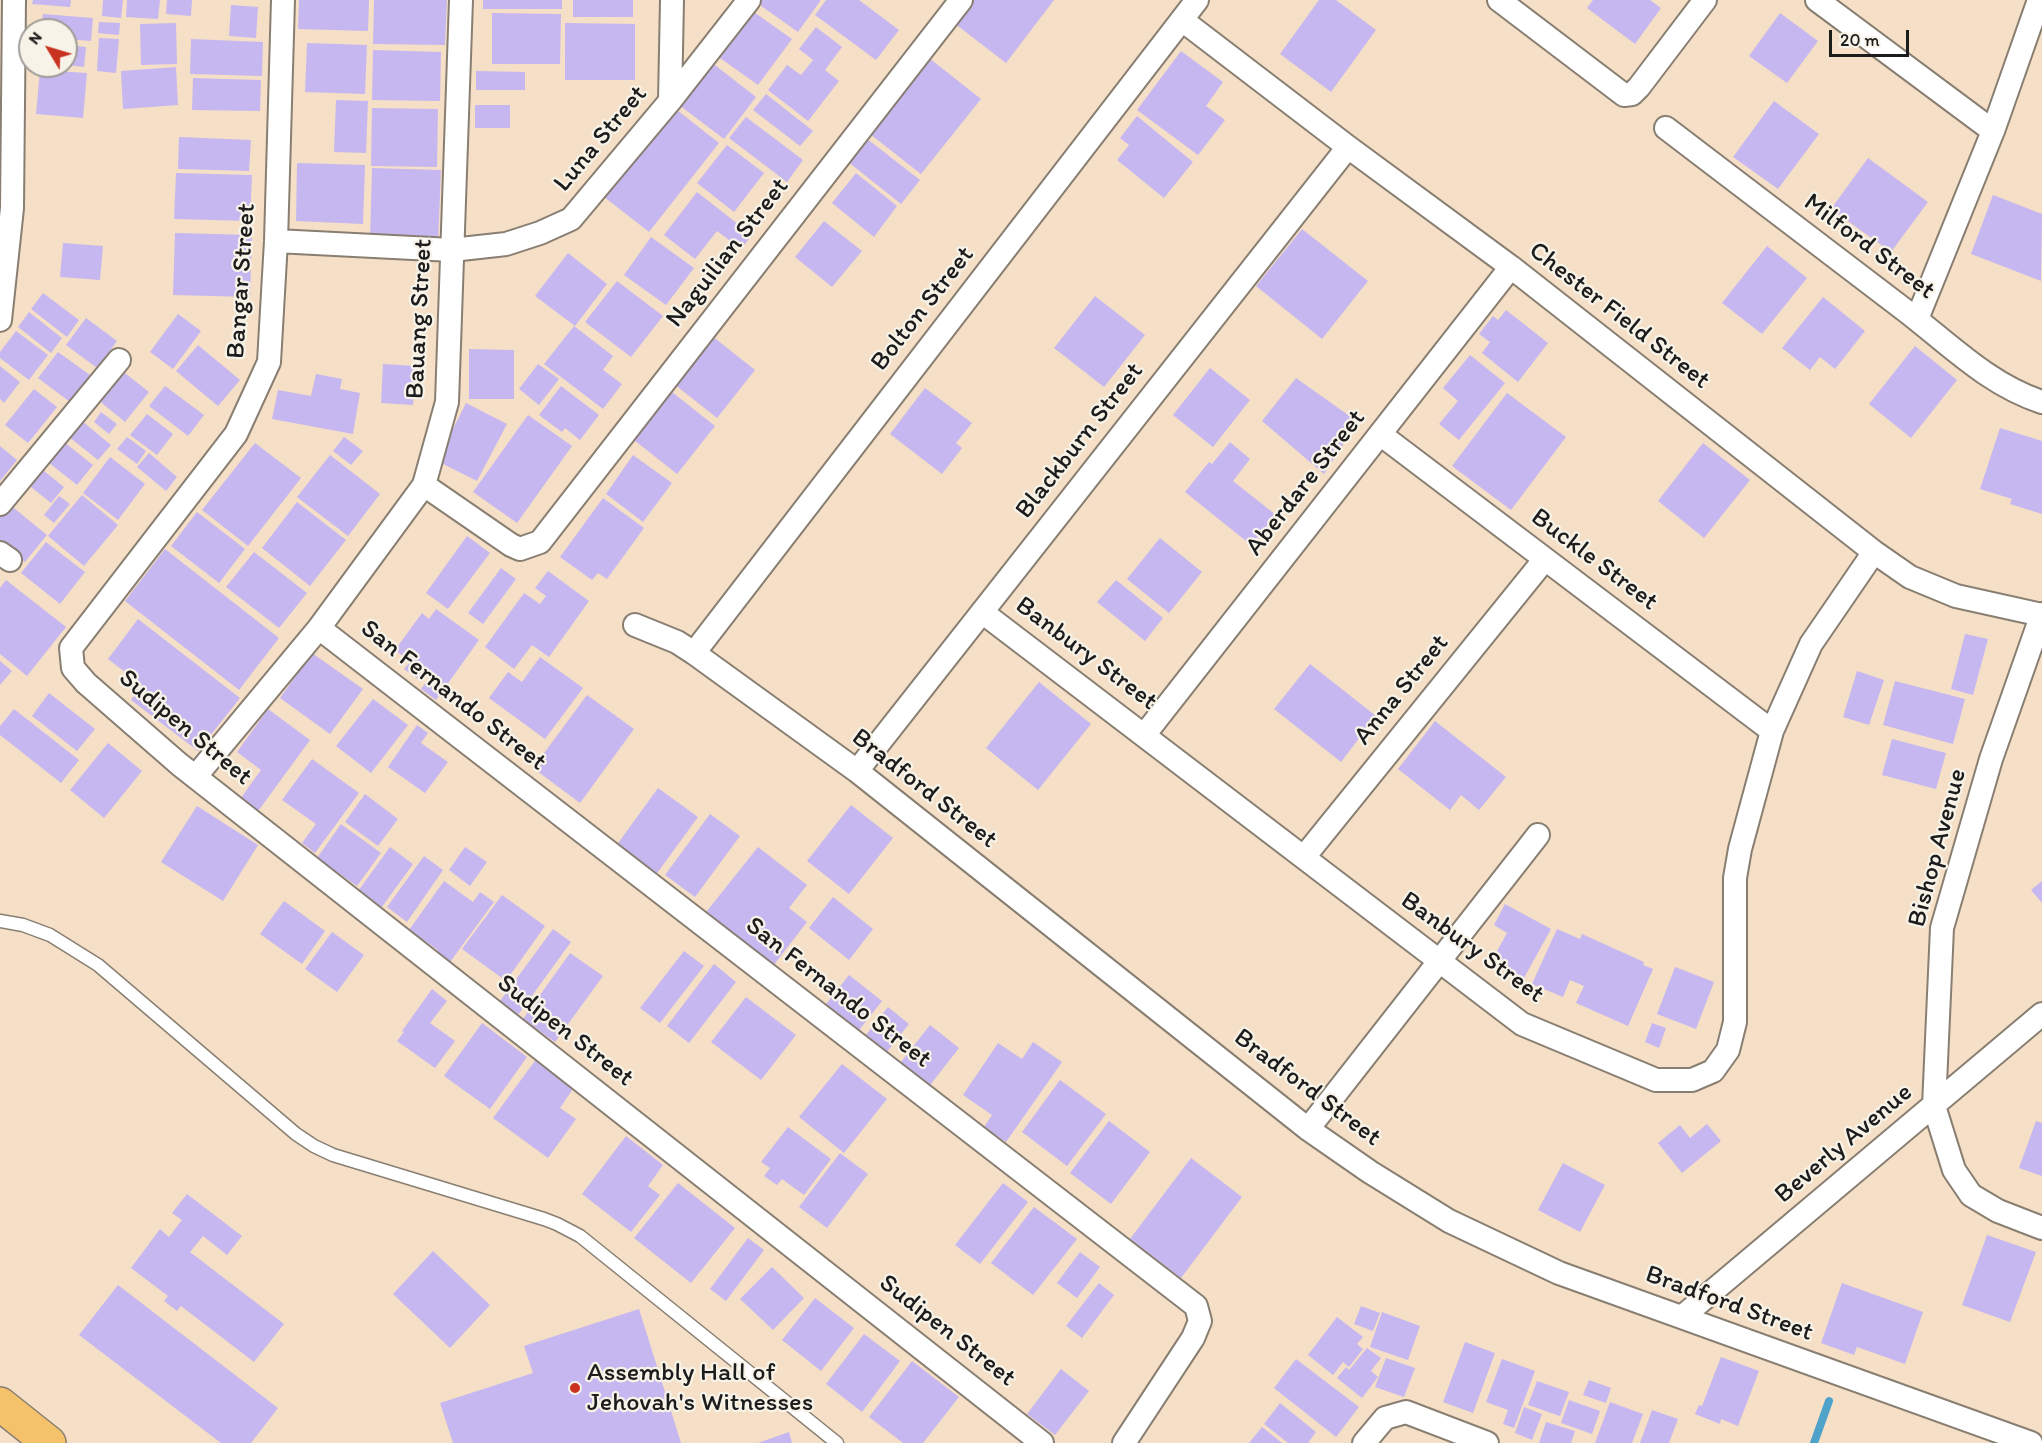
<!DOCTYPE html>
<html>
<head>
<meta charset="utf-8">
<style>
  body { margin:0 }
  #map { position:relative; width:2042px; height:1443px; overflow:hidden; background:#f5dfc6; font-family:Itim,sans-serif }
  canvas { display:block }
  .north { position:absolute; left:18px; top:18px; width:60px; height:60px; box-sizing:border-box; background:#f7f3e8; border:2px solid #9f9d96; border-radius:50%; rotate:308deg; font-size:16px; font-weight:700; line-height:24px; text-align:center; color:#1c1c1c }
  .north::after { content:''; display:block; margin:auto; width:21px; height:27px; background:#c8321e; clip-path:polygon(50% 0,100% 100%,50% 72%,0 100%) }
  .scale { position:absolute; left:1829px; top:30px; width:80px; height:27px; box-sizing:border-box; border:3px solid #1c1c1c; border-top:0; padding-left:8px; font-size:18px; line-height:21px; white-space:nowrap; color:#1c1c1c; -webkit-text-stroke:4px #f7f3e8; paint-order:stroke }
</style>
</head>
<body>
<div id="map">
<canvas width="2042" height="1443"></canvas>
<div class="north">N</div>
<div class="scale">20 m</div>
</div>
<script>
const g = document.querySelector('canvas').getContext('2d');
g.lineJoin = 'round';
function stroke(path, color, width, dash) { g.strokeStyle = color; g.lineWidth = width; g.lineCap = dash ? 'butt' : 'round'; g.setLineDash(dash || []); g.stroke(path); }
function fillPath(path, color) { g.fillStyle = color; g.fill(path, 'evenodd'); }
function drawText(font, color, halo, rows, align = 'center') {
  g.font = font + ' Itim,sans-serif'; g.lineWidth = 4.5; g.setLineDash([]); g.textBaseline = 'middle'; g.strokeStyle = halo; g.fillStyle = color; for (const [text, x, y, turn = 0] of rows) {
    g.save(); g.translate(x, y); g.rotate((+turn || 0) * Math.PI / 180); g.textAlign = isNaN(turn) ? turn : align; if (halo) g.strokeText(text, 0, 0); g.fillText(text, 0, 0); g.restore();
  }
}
const stream = new Path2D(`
  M1814 1443 1829 1401`);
const building = new Path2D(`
  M33 0H71L70 7 32 4Z
  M103 0H123L121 18 102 16Z
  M127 0H160L158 19 126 17Z
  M167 0H192L191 16 166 14Z
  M299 0H369L368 31 298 29Z
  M374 0H447L445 45 373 44Z
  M483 0H562V9H483Z
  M573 0H633V17H573Z
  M760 0H821L798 32 757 3Z
  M826 0H859L899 30 876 60 815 15Z
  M971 0H1054L1006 63 954 23Z
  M1319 0H1336L1376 30 1331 92 1280 54Z
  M1593 0H1650L1661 8 1635 44 1587 8Z
  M231 5 258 7 256 38 229 36Z
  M751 10 792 39 758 85 717 56Z
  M492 13 561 14 560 64H492Z
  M1780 13 1818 41 1787 83 1749 56Z
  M43 14 93 18 91 41 66 39V30H41Z
  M99 22 120 23 119 35 98 33Z
  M176 23 177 64 141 65 140 24Z
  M565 23 635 24V80H565Z
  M816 27 842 47 825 70 839 81 808 121 768 90 787 65 801 75 813 60 799 49Z
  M99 38 119 39 116 73 97 71Z
  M191 39 263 42 262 76 190 74Z
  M307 43 367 45 365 94 305 92Z
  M66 45 86 47 84 67 66 65Z
  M373 50 441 52 440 101 372 100Z
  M1181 51 1223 82 1206 106 1225 120 1198 155 1137 110Z
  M929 58 981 99 921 174 870 134Z
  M711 62 756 97 724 139 679 105Z
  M176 67 178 105 123 109 121 71Z
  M40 70 87 73 83 118 36 114Z
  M476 71 525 72V90H476Z
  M193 78 261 80 260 111 192 110Z
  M766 94 813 131 800 146 753 110Z
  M336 100 368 101 366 153 334 152Z
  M1774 101 1819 134 1778 189 1733 157Z
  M475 105H510V128H475Z
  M372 108 438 109 437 167 371 166Z
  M677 110 719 143 649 232 603 196 654 132 658 135Z
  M1137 116 1193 162 1164 198 1117 160 1129 145 1120 138Z
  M746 117 803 160 787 182 729 138Z
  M179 137 251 140 249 171 178 169Z
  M866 138 920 180 901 204 847 161Z
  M727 145 764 173 734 212 697 183Z
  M1868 158 1928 202 1891 252 1831 209Z
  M297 163 365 165 363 224 296 221Z
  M372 168 441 170 438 243 370 241Z
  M176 173 252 175 250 221 174 219Z
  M856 173 897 206 874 237 832 203Z
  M697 192 752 235 741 249 717 231 695 259 664 235Z
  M1993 195 2042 214 2041 281 1971 254Z
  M824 221 862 251 832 287 795 257Z
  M1302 229 1368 281 1322 339 1256 286Z
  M175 233 252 235 250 297 173 295Z
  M651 237 694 268 666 305 624 275Z
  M63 243 103 246 100 280 60 277Z
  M1767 246 1807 278 1762 334 1722 303Z
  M568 253 607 284 575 326 535 296Z
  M617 281 663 316 631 357 585 322Z
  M43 293 79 320 67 337 31 309Z
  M1095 296 1145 335 1104 387 1054 348Z
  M1823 297 1865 331 1835 369 1820 357 1810 370 1782 348Z
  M1506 310 1548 343 1518 382 1482 353 1490 342 1479 334 1493 316 1498 320Z
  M29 312 62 338 51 353 18 327Z
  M178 314 201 331 173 369 150 352Z
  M86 318 117 341 97 368 66 345Z
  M574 326 613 356 603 370 622 384 603 409 544 364Z
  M16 331 48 355 29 380 0 358V352Z
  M712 336 755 370 717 418 674 384Z
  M198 345 240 380 218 406 176 371Z
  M1915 346 1957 380 1911 438 1869 404Z
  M469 349 514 350V399H469Z
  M58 352 90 375 70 402 38 378Z
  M1470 355 1505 383 1459 440 1439 424 1458 401 1443 388Z
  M383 364 416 366 413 405 381 403Z
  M538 364 559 379 539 405 519 389Z
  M0 366 20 382 4 403 0 399Z
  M1210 368 1250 400 1213 447 1173 415Z
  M121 370 149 392 125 422 97 399Z
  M316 374 342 379 340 389 360 393 353 434 272 419 278 390 311 396Z
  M1296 378 1358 422 1324 474 1262 421Z
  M165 386 204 415 188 436 149 406Z
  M561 386 599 415 580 440 565 428 562 432 539 415Z
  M925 388 972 423 956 443 962 448 942 474 890 434Z
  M34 389 57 407 28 443 5 425Z
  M672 392 715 426 677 474 634 440Z
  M1507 393 1566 437 1511 510 1452 466Z
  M466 403 507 424 477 481 437 461Z
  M101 412 117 424 109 434 94 422Z
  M147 414 173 434 157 455 130 435Z
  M528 415 572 446 517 523 473 492Z
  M82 421 111 445 98 460 69 437Z
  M2000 428 2042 441V514L2010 504 2012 499 1980 489Z
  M127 437 146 451 137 464 117 449Z
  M344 437 363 451 351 465 333 451Z
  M64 442 93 465 77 485 48 462Z
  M1230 442 1250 459 1233 481 1276 515 1251 545 1185 492 1209 462 1212 464Z
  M255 443 301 478 248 546 202 510Z
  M1703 443 1750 480 1704 538 1658 501Z
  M0 446 17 460 0 481Z
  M149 453 177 477 166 491 137 467Z
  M330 455 380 494 348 536 297 497Z
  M633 455 672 483 643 522 606 494Z
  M110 457 145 484 118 520 83 493Z
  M39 467 64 487 51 503 26 483Z
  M82 495 118 525 84 566 48 536Z
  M59 496 70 504 54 523 44 515Z
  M603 498 644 528 607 579 598 573 592 580 560 557Z
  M297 502 346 540 310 586 262 548Z
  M9 504 47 535 25 562 0 542V515Z
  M197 512 245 549 219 583 171 546Z
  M467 536 490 553 448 609 426 593Z
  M1160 538 1202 572 1169 613 1127 579Z
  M46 542 85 572 60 604 21 573Z
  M165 549 279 638 239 690 125 601Z
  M254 552 307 593 279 628 226 587Z
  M501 568 516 579 483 624 468 613Z
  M548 571 589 601 549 657 532 645 514 669 485 647 524 593 540 604 546 596 535 588Z
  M6 580 66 627 27 676 0 654V588Z
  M1116 580 1163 618 1145 641 1097 602Z
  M436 609 479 640 436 700 421 689 430 677 423 672 418 679 404 669 410 662 395 650 422 613 429 619Z
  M138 619 240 698 198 751 131 700 142 685 108 659Z
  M1965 634 1988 639 1973 695 1951 689Z
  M312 653 363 689 330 734 280 698Z
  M540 657 583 688 545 739 489 698 508 672 522 682Z
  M0 661 12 671 0 685Z
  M1310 664 1376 716 1341 762 1274 709Z
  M1857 671 1884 680 1869 725 1843 717Z
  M1895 681 1965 699 1953 744 1883 725Z
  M1039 682 1091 724 1038 790 986 748Z
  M49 693 95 729 77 751 32 716Z
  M587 695 634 729 580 803 533 768Z
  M373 699 408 725 371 773 336 746Z
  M14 709 79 760 61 783 0 735V726Z
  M268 709 310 740 256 814 238 802 261 770 237 752Z
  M1435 721 1506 777 1479 810 1461 795 1450 810 1398 769Z
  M417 725 428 733 421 743 448 762 425 793 388 767Z
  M1892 739 1946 753 1936 789 1882 775Z
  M108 743 142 771 104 818 70 790Z
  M312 759 359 793 315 853 302 843 316 824 282 800Z
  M658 788 698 817 655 876 616 846Z
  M365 794 398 819 378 846 345 822Z
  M851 805 893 838 849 894 807 861Z
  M197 806 258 845 223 901 161 862Z
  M710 814 740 836 695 897 665 875Z
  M341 824 381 853 357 886 317 858Z
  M390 847 413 864 379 911 356 894Z
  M465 847 487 862 470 886 449 870Z
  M758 847 807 885 789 908 807 922 773 966 703 916Z
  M424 856 443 870 407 922 387 907Z
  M444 881 473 902 480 892 494 902 450 962 436 952 438 950 409 930Z
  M2042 881V903L2031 890Z
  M502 895 545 926 506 981 462 949Z
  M833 897 873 929 849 960 809 928Z
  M284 901 325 931 302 964 260 934Z
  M1505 904 1551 929 1524 978 1492 960 1507 933 1494 925Z
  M553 929 571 942 518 1015 500 1001Z
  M1557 929 1580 939 1582 934 1644 962 1643 965 1653 969 1628 1026 1576 1003 1584 986 1570 980 1563 997 1532 984Z
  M332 932 364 955 337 992 305 969Z
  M684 951 704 966 660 1023 640 1008Z
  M570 953 603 976 555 1042 523 1019Z
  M714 964 736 982 689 1043 667 1026Z
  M1675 967 1714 982 1696 1029 1657 1014Z
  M849 975 882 1001 856 1034 823 1008Z
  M432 989 447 1001 430 1023 455 1041 435 1068 397 1041 404 1032 402 1031Z
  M746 997 796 1035 761 1080 711 1042Z
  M888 1007 909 1024 886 1053 865 1036Z
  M482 1023 527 1057 490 1109 444 1076Z
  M1652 1023 1666 1028 1659 1048 1645 1042Z
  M930 1025 959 1048 927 1089 898 1066Z
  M1033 1042 1062 1062 1006 1142 984 1127 992 1115 963 1095 998 1043 1022 1059Z
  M537 1058 575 1086 560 1108 576 1119 548 1158 493 1118Z
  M842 1064 887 1099 844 1153 799 1117Z
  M1060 1080 1106 1114 1067 1166 1022 1132Z
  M1109 1121 1150 1152 1111 1204 1070 1173Z
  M2036 1121 2042 1123V1176L2019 1168Z
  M1707 1124 1721 1141 1682 1173 1658 1143 1680 1125 1690 1138Z
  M788 1127 831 1159 804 1195 782 1179 777 1185 764 1176 770 1168 761 1162Z
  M626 1136 663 1165 648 1186 660 1195 631 1232 582 1194Z
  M840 1153 868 1174 827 1228 799 1207Z
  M1191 1158 1242 1197 1181 1278 1130 1239Z
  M1563 1163 1605 1185 1580 1232 1538 1210Z
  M678 1183 735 1228 691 1283 634 1238Z
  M1003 1183 1028 1202 980 1264 955 1245Z
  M187 1194 242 1236 227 1255 203 1236 190 1252 284 1324 254 1362 181 1306 177 1311 164 1301 168 1296 131 1268 160 1229 169 1237 182 1220 172 1213Z
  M1034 1207 1077 1239 1033 1295 991 1263Z
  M1987 1235 2036 1252 2010 1322 1962 1305Z
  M748 1238 764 1250 726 1301 710 1289Z
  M433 1251 490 1305 450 1348 393 1294Z
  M1080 1252 1100 1267 1077 1298 1057 1283Z
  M772 1267 804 1298 773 1330 740 1299Z
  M1099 1283 1114 1295 1082 1338 1066 1326Z
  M1842 1283 1923 1312 1905 1364 1857 1347 1854 1355 1821 1343Z
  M118 1285 278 1408 251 1443H221L79 1335Z
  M815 1298 854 1328 821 1371 782 1340Z
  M1361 1306 1380 1313 1373 1331 1354 1324Z
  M639 1309 681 1443H453L440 1403 533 1373 524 1346Z
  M1382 1312 1420 1326 1408 1360 1370 1347Z
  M1337 1317 1363 1337 1357 1344 1363 1349 1349 1367 1343 1362 1333 1375 1308 1355Z
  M864 1334 900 1361 862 1412 826 1384Z
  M1465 1342 1495 1353 1473 1413 1443 1402Z
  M1367 1348 1381 1358 1371 1371 1378 1377 1362 1398 1337 1378 1346 1367 1349 1370Z
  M1721 1357 1759 1371 1738 1426 1721 1419 1720 1424 1695 1414 1699 1405 1702 1406Z
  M1386 1358 1415 1368 1404 1397 1375 1387Z
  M1296 1359 1359 1407 1336 1437 1274 1388Z
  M1502 1359 1535 1371 1514 1428 1503 1424 1508 1410 1486 1402Z
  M912 1361 959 1397 923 1443H903L869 1417Z
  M1061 1369 1089 1391 1055 1435 1027 1414Z
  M1589 1380 1611 1388 1606 1403 1583 1395Z
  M1537 1381 1569 1392 1560 1416 1528 1405Z
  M1569 1400 1600 1411 1592 1434 1561 1423Z
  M1610 1402 1643 1414 1632 1443H1595Z
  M1280 1403 1316 1432 1308 1443H1288L1264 1424Z
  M1524 1407 1542 1414 1532 1440 1515 1433Z
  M1652 1410 1678 1419 1669 1443H1640Z
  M1546 1422 1575 1431 1571 1443H1539Z
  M1262 1427 1282 1443H1249Z
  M789 1432 792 1443H758Z`);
const service = new Path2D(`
  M0 921 23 925 50 935 98 965 296 1134 314 1146 333 1155 544 1219 557 1224 580 1236 837 1443`);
const minor = new Path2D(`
  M283 0 276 241 269 362 236 434 71 648 73 668 86 683 179 764 1042 1443
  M1499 0 1624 95 1632 94 1639 87 1705 0
  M1817 0 1993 131
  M1182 20 1348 147 1511 267 1874 552 1910 577 1956 596 2042 615
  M670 101 672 0
  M1666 128C1746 189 1826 250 1906 311 1949 344 1989 385 2042 402
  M276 241 452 250 506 244 540 233 571 219 670 101 749 0
  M1917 319 1993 131 2039 0
  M0 320 12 208 14 0
  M1380 434 1772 731
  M424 485 511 545 520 549 540 542 961 0
  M0 504 119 360
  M0 553 10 560
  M982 612 1522 1024 1656 1080H1692L1713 1071 1728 1050 1735 1022V878L1740 849 1772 731 1811 644 1874 552
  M2042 614 1991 759 1942 928 1934 1106 1954 1170 1971 1195 1998 1211 2042 1228
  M635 625 677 642 694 653 857 771 1308 1129 1370 1172 1449 1221 1559 1273 2031 1443
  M319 628 1196 1306 1200 1321 1193 1338 1124 1443
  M694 653 1197 0
  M1145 734 1511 267
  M857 771 1348 147
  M196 776 319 628 424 485 447 402 461 0
  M1304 857 1545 559
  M1308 1129 1538 835
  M1682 1317 2042 1014
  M1364 1443 1385 1418 1406 1412 1487 1443`);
const primary = new Path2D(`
  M0 1404 49 1443`);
const markers = [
  [575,1388,6,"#c8321e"]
];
const streetNames = [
  ["Luna Street",601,139,-50],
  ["Milford Street",1869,247,37],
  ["Naguilian Street",728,253,-52],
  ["Bangar Street",242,281,-86],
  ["Bolton Street",923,309,-52],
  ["Chester Field Street",1619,316,38],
  ["Bauang Street",420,319,-87],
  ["Blackburn Street",1080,441,-52],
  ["Aberdare Street",1306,483,-52],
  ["Buckle Street",1594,560,37],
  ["Banbury Street",1086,654,37],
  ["Anna Street",1402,690,-51],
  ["San Fernando Street",453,696,38],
  ["Sudipen Street",185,728,40],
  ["Bradford Street",924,789,38],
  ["Bishop Avenue",1938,848,-75],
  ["Banbury Street",1472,948,36],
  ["San Fernando Street",838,993,38],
  ["Sudipen Street",565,1031,38],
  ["Bradford Street",1307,1088,37],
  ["Beverly Avenue",1844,1144,-40],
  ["Bradford Street",1729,1304,20],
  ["Sudipen Street",947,1331,38]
];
const poiNames = [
  ["Assembly Hall of",587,1373],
  ["Jehovah's Witnesses",587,1403]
];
stroke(stream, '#4fa3cb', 8);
fillPath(building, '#c6b7f0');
stroke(service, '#887e71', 15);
stroke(minor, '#887e71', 26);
stroke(primary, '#887e71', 36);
stroke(service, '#fff', 12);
stroke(minor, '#fff', 22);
stroke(primary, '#f3c26a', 33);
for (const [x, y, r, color] of markers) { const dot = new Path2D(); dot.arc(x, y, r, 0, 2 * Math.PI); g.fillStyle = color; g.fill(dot); stroke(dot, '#f7f3e8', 2); }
drawText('26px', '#1c1c1c', '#f7f3e8', streetNames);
drawText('26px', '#1c1c1c', '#f7f3e8', poiNames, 'left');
</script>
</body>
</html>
